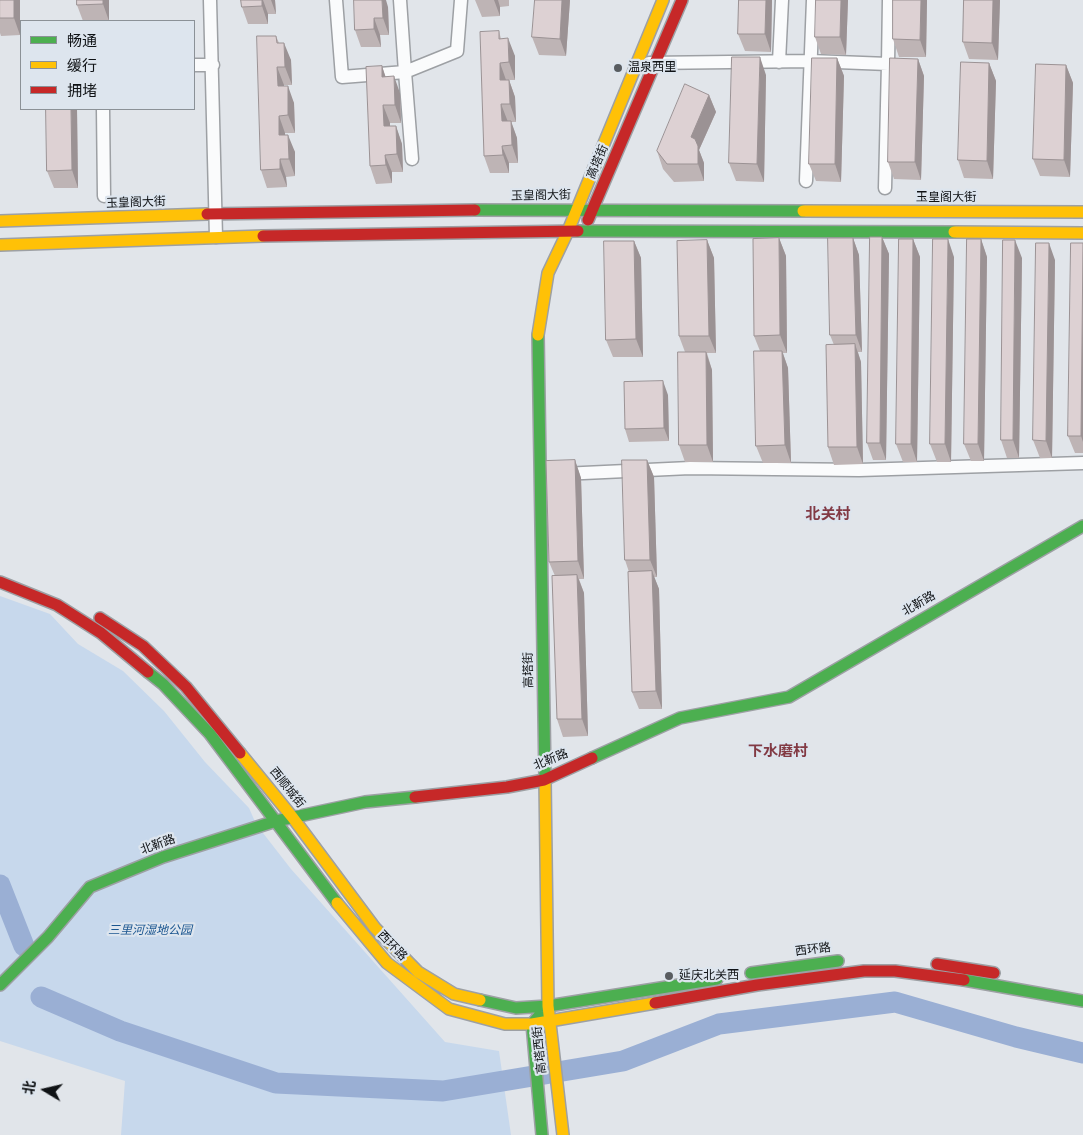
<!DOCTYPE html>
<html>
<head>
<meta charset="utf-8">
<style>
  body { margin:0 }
  #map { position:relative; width:1083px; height:1135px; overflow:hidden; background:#e1e5ea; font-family:"Times New Roman","Noto Sans SC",serif }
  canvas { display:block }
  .legend { position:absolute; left:20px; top:20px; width:175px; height:90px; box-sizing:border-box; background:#dde5ee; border:1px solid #8b9197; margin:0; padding:6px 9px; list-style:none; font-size:15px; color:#0f1215 }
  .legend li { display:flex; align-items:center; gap:10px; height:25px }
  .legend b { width:25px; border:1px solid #8b9197 }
  .north { position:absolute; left:20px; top:1065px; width:50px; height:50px; -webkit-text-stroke:4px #dde5ee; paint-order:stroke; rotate:279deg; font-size:14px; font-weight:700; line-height:20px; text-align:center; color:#0f1215 }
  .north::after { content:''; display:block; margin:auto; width:18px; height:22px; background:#0f1215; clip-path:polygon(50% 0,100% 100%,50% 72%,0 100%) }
</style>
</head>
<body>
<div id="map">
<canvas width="1083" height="1135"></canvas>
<ul class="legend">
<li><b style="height:6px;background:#4caf50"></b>畅通</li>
<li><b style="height:6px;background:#ffc107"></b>缓行</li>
<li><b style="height:6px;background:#c62828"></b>拥堵</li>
</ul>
<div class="north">北</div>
</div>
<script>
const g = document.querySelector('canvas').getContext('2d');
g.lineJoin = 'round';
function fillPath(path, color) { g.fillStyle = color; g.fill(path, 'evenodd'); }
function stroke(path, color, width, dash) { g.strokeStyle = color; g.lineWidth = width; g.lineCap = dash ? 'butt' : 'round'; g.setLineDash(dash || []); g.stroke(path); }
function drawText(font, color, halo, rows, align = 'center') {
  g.font = font + ' "Times New Roman","Noto Sans SC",serif'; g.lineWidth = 4.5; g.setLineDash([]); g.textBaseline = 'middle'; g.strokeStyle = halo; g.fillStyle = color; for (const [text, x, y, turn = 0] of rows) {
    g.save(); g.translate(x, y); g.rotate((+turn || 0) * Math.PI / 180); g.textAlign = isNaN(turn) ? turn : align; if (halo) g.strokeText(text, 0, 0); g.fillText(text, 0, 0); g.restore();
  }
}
const green = new Path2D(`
  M0 596 50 614 78 644 123 671 164 711 205 762 249 808 256 824 291 869 445 1042 499 1051 511 1135H121L125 1081 0 1041Z`);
const river = new Path2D(`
  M0 885 24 946
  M41 997 120 1031 276 1083 443 1091 623 1061 719 1024 895 1002 1016 1037 1083 1053`);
const street = new Path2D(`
  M210 0 216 237
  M336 0 342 77 405 72 400 0
  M779 62 782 0
  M649 63 811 61 888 64 889 0
  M194 65H213
  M103 109 104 196
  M412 159 405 72 457 51 461 0
  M806 181 813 0
  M885 188 888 64
  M562 474 690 468 859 470 1083 463`);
const fast = new Path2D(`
  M475 210 803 211
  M578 231 954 232
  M538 335 545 780
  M148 672 163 684 210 734 337 903
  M592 758 680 718 789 697 1083 526
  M751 973 838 961
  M964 980 1083 1001
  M0 985 48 937 90 887 163 857 276 821 365 802 415 797
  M480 1000 516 1008 548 1006 717 979
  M540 1015 532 1024 542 1135`);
const slow = new Path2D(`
  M803 211 1083 212
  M0 221 207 214
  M954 232 1083 233
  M0 245 263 236
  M538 335 548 273 568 231 663 0
  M240 753 293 818 375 928 418 972 454 994 480 1000
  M545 780 548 1006 563 1135
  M337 903 387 963 449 1009 505 1024H532L655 1003`);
const jam = new Path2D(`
  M207 214 475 210
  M588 220 682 0
  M263 236 578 231
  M0 582 57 605 101 633 148 672
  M100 618 143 646 186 687 240 753
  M415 797 507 787 544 780 592 758
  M937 964 994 973
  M655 1003 757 985 864 971H895L964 980`);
const wall = new Path2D(`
  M0 0H20V35L1 36 0 33Z
  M109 0V21H83L77 5Z
  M241 0H275L276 14H268V24H248L242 7Z
  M475 0H509V6L500 7V16L482 17Z
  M570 0 566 56 539 55 532 37Z
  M739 0H772L771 52 745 51 738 34Z
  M848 0 846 55 821 54 815 37Z
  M893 0H927L926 57H899L893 39Z
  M964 0H1000L998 60 969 59 963 42Z
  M388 7 389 35H380L381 47H361L355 30Z
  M499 31 501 39 515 56V80H509L515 97 516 122H511L517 138 518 163H509V173H490L484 156Z
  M276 36 279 43 291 60 292 85H284V86L294 103 295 133H285V135L295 152V176L286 177 287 187 267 188 261 170Z
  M837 58 844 76 841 182 816 181 809 164Z
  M918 59 924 76 921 180 894 179 888 162Z
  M989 63 996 81 993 179 964 178 958 160Z
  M1066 65 1073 83 1070 177 1040 176 1033 159Z
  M382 66 385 76 400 93 401 123H390V126H396L402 144 403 172H392V183L376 184 370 166Z
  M766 75 764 182 736 181 729 163Z
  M709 95 716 112 699 150 704 163V181L674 182 663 169 657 151Z
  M77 109 78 188H54L47 171Z
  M882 237 889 254 886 460H873L867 443Z
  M779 238 786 256 787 353H783L788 368 791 463H763L756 446 760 351 754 336Z
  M853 238 859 255 862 352H858L861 362 863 464 834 465 828 447 834 345 830 335Z
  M913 239 920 257 917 462H903L896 444Z
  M981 239 987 257 984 461H971L964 444Z
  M707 240 714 258 716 353H707L712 370 713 462H685L679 445 685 352 679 336Z
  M634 241 641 258 643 357H613L606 340Z
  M1083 243V453H1075L1068 436Z
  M954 257 951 462H937L930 444Z
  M1022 258 1019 458H1007L1001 440Z
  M1055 260 1052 458H1040L1033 440Z
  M668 395 669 441 629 442 625 429Z
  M575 460 581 478 584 579H579L584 593 588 736 563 737 557 719 555 576 549 562Z
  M647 460 654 477 657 577H654L659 589 662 709H639L632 692 629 572 625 560Z`);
const shadedWall = new Path2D(`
  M14 0H20V35L14 18Z
  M103 0H109V21L103 4Z
  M262 0H263L268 14V24L262 6Z
  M271 0H275L276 14Z
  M382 0H386L388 7 389 35 383 18Z
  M494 0H498L500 7V16Z
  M562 0H570L566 56 560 39Z
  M766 0H772L771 52 765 34Z
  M841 0H848L846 55 840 37Z
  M921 0H927L926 57 920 40Z
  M993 0H1000L998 60 992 43Z
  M374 18 380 35 381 47 374 29Z
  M508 38 515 56V80L509 62Z
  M284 43 291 60 292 85 285 67Z
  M760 57 766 75 764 182 757 164Z
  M837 58 844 76 841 182 835 164Z
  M918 59 924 76 921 180 915 162Z
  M500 63 506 80H500Z
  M989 63 996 81 993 179 987 161Z
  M1066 65 1073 83 1070 177 1064 160Z
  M382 66 388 84 382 77Z
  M277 67 284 85V104L278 86Z
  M394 76 400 93 401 123 395 105Z
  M509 80 515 97 516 122 510 104Z
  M288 86 294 103 295 133 288 115Z
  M709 95 716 112 699 150 704 163V181L698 164 691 137Z
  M501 104 508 122 502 121Z
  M383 105 390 123V144L384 126Z
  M71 109H77L78 188 72 170Z
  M279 116 285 133 286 153 279 135Z
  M511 121 517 138 518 163 512 145Z
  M396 126 402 144 403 172 397 154Z
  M288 135 295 152V176L289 159Z
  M502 146 509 163V173L503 155Z
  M385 155 392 172V183L386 165Z
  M280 159 286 177 287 187 280 169Z
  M882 237 889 254 886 460 880 443Z
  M779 238 786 256 787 353 780 335Z
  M853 238 859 255 862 352 856 335Z
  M913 239 920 257 917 462 911 444Z
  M948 239 954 257 951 462 945 444Z
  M981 239 987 257 984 461 978 444Z
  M707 240 714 258 716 353 709 336Z
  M1015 240 1022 258 1019 458 1013 440Z
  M634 241 641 258 643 357 636 339Z
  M1049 243 1055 260 1052 458 1046 441Z
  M1083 279V442L1081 436Z
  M855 344 861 362 863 464 857 447Z
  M782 351 788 368 791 463 785 445Z
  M706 352 712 370 713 462 707 445Z
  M663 381 668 395 669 441 664 428Z
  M575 460 581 478 584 579 578 561Z
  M647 460 654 477 657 577 650 560Z
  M652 571 659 589 662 709 656 691Z
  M577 575 584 593 588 736 582 719Z`);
const building = new Path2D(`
  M0 0H14V18H0Z
  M77 0H103V4L77 5Z
  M241 0H262V6L242 7Z
  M354 0H382L383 18H374V29L355 30Z
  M535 0H562L560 39 532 37Z
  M739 0H766L765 34H738Z
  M816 0H841L840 37H815Z
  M893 0H921L920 40 893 39Z
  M964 0H993L992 43 963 42Z
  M499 31V39L508 38 509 62 500 63V80H509L510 104H501L502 121H511L512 145 502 146 503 155 484 156 480 32Z
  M257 36H276L277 43H284L285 67H277L278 86H288V115L279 116V135H288L289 159H280V169L261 170Z
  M732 57H760L757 164 729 163Z
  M812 58H837L835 164H809Z
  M890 58 918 59 915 162H888Z
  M961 62 989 63 987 161 958 160Z
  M1036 64 1066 65 1064 160 1033 159Z
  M382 66V77L394 76 395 105H383L384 126H396L397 154 385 155 386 165 370 166 366 67Z
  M685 84 709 95 691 137 695 139 698 146V164H667L657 151Z
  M46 109H71L72 170 47 171Z
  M870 237H882L880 443H867Z
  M779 238 780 335 754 336 753 239Z
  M828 238H853L856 335H830Z
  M899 239H913L911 444H896Z
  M933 239H948L945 444H930Z
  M967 239H981L978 444H964Z
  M707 240 709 336H679L677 241Z
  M1003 240H1015L1013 440H1001Z
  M604 241H634L636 339 606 340Z
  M1036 243H1049L1046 441 1033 440Z
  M1071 243H1083L1081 436H1068Z
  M855 344 857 447H828L826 345Z
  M754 351H782L785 445 756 446Z
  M678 352H706L707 445H679Z
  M663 381 664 428 625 429 624 382Z
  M575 460 578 561 549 562 546 461Z
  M622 460H647L650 560H625Z
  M652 571 656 691 632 692 628 572Z
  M577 575 582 719H557L552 576Z`);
const markers = [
  [618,68,5,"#585c60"],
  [669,976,5,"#585c60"]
];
const poiNames = [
  ["温泉西里",628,68],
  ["延庆北关西",679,976]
];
const streetNames = [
  ["高塔街",598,162,-67],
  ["玉皇阁大街",541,196,-1],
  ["玉皇阁大街",946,198],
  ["玉皇阁大街",136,203,-2],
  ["北靳路",919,604,-30],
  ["高塔街",529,670,-91],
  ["北靳路",551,760,-22],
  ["西顺城街",287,788,51],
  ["北靳路",158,845,-20],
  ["西环路",392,946,46],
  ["西环路",813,950,-7],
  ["高塔西街",540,1050,-96]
];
const parkNames = [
  ["三里河湿地公园",150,931]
];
const quarterNames = [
  ["北关村",828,515],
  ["下水磨村",778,752]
];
fillPath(green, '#c7d8ec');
stroke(river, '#9aafd4', 21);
stroke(street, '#9da0a4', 15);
stroke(fast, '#9da0a4', 14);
stroke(slow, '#9da0a4', 14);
stroke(jam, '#9da0a4', 14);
stroke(street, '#fafbfc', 12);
stroke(fast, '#4caf50', 11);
stroke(slow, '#ffc107', 11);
stroke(jam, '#c62828', 11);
fillPath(wall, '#beb4b5');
fillPath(shadedWall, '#9b9294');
fillPath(building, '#ddd1d3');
stroke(building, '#9b9294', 1);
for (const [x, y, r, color] of markers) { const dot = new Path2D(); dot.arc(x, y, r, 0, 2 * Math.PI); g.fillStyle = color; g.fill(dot); stroke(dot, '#dde5ee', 2); }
drawText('12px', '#0f1215', '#dde5ee', poiNames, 'left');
drawText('12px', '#0f1215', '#dde5ee', streetNames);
drawText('italic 12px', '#1b5690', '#dde5ee', parkNames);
drawText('bold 15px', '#823a44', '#dde5ee', quarterNames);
</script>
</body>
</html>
